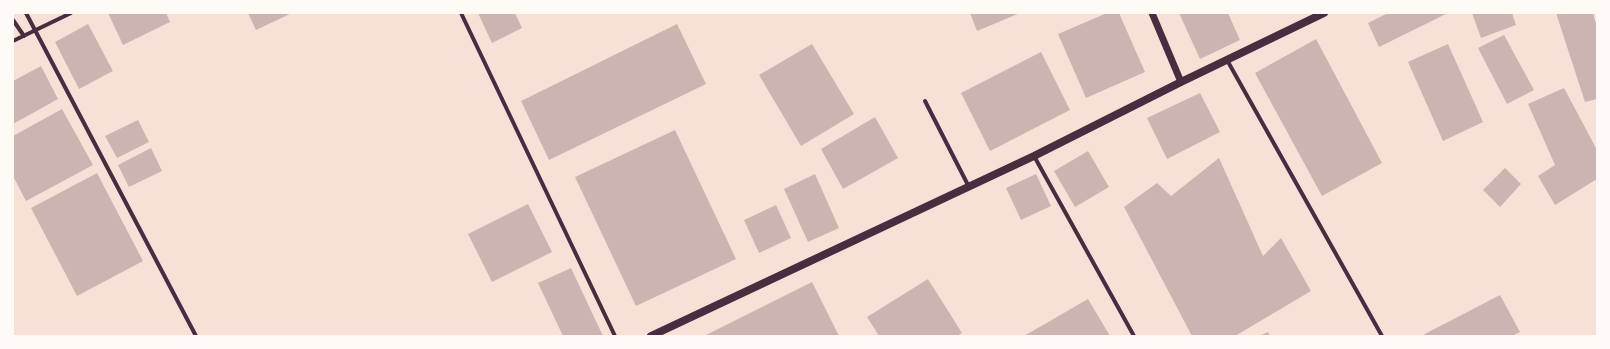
<!DOCTYPE html>
<html>
<head>
<meta charset="utf-8">
<style>
  body { margin:0 }
  #map { position:relative; width:1610px; height:349px; overflow:hidden; background:#f7e1d7; font-family:"Zilla Slab",serif }
  canvas { display:block }
  .frame { position:absolute; inset:0; border:14px solid #fffaf5; pointer-events:none }
</style>
</head>
<body>
<div id="map">
<canvas width="1610" height="349"></canvas>
<div class="frame"></div>
</div>
<script>
const g = document.querySelector('canvas').getContext('2d');
g.lineJoin = 'round';
function fillPath(path, color) { g.fillStyle = color; g.fill(path, 'evenodd'); }
function stroke(path, color, width, dash) { g.strokeStyle = color; g.lineWidth = width; g.lineCap = dash ? 'butt' : 'round'; g.setLineDash(dash || []); g.stroke(path); }
const building = new Path2D(`
  M108 13H166L170 22 123 45Z
  M248 13H292L256 30Z
  M478 13H515L522 28 492 43Z
  M970 13H1020L977 31Z
  M1107 13H1119L1145 72 1086 98 1058 34Z
  M1179 13H1228L1240 40 1200 59Z
  M1388 13H1448L1379 47 1368 23Z
  M1472 13H1512L1516 25 1481 38Z
  M1556 13H1593L1597 27V99L1585 102Z
  M88 24 113 71 79 89 55 42Z
  M677 24 706 84 549 160 521 101Z
  M1504 35 1534 90 1507 104 1478 48Z
  M1316 39 1382 163 1322 196 1255 73Z
  M812 44 854 114 801 146 759 75Z
  M1448 44 1483 122 1443 141 1408 62Z
  M1041 52 1070 110 990 151 961 93Z
  M41 66 58 99 13 124V81Z
  M1564 88 1597 150V179L1555 205 1538 176 1555 165 1528 104Z
  M1200 93 1220 132 1167 159 1147 118Z
  M62 109 93 165 26 201 13 176V136Z
  M875 117 898 158 843 189 821 149Z
  M138 120 149 142 117 158 105 136Z
  M675 130 736 259 636 306 575 177Z
  M151 148 162 171 129 187 118 165Z
  M1088 151 1109 187 1075 207 1054 171Z
  M1219 158 1263 256 1281 238 1311 291 1235 336H1192L1124 207 1157 183 1171 196Z
  M1505 168 1521 184 1500 207 1483 190Z
  M97 173 143 261 77 296 31 208Z
  M815 174 839 228 808 242 784 189Z
  M1036 174 1051 206 1021 220 1006 188Z
  M528 204 552 252 492 282 468 234Z
  M776 205 791 238 759 253 744 220Z
  M571 268 603 336H563L538 283Z
  M928 279 962 333 957 336H879L867 317Z
  M812 282 839 336H704Z
  M1500 295 1520 332 1512 336H1421Z
  M1088 299 1110 336H1024Z
  M1268 332 1270 336H1259Z`);
const minor = new Path2D(`
  M26 13 196 336
  M461 13 615 336
  M13 20 24 36
  M13 41 71 13
  M1227 60 1382 336
  M925 101 969 187
  M1034 156 1134 336`);
const tertiary = new Path2D(`
  M1152 13 1181 82`);
const secondary = new Path2D(`
  M651 336 1034 156 1181 82 1324 13`);
fillPath(building, '#ccb4b1');
stroke(minor, '#4a2c40', 4);
stroke(tertiary, '#4a2c40', 7);
stroke(secondary, '#4a2c40', 8);
</script>
</body>
</html>
